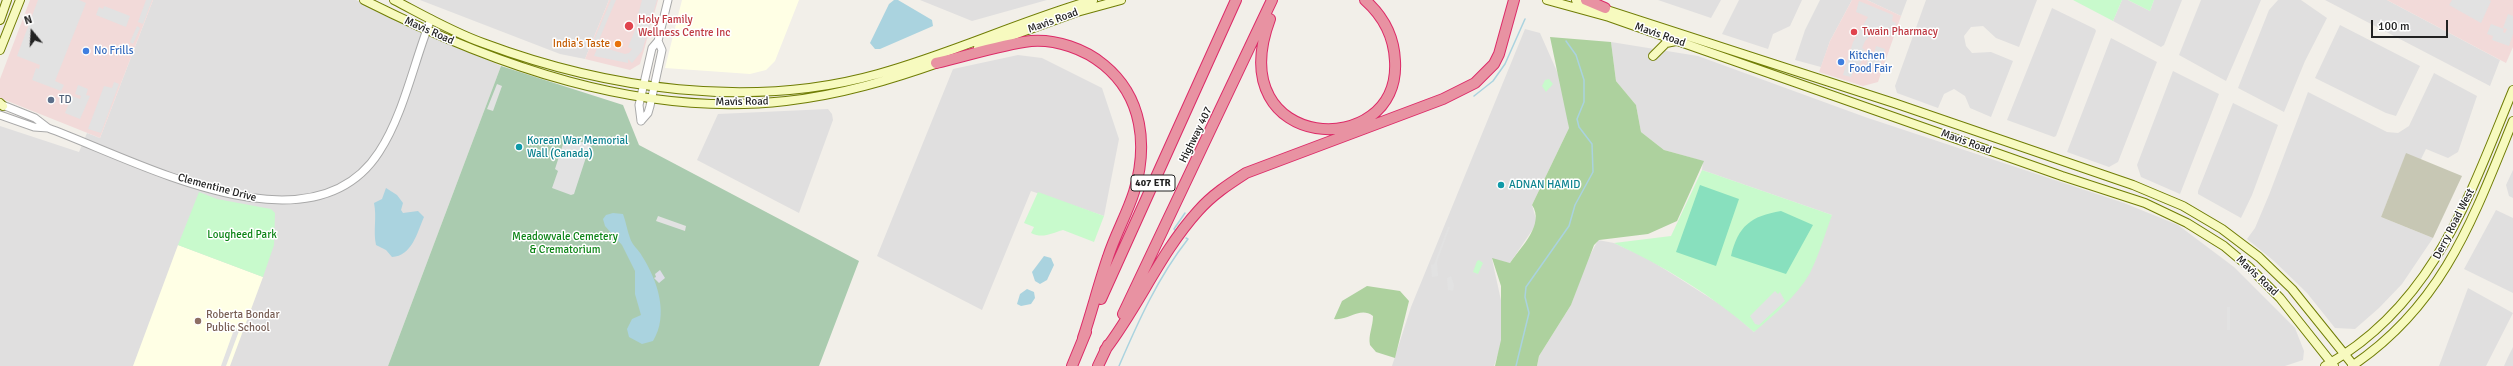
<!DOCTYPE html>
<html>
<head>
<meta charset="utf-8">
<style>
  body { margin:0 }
  #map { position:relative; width:2513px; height:366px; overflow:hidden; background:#f2efe9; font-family:Signika,sans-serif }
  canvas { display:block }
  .north { position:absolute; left:12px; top:12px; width:40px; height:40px; -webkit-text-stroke:3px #fff; paint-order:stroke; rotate:342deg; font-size:11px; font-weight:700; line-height:16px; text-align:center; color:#222 }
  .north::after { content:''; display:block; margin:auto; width:14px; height:18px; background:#222; clip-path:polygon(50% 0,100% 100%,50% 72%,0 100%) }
  .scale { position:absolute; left:2371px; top:20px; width:77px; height:18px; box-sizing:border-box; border:2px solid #222; border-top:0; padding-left:5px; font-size:12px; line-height:14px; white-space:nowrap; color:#222; -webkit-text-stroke:3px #fff; paint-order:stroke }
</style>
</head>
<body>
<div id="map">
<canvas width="2513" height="366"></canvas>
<div class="north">N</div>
<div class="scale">100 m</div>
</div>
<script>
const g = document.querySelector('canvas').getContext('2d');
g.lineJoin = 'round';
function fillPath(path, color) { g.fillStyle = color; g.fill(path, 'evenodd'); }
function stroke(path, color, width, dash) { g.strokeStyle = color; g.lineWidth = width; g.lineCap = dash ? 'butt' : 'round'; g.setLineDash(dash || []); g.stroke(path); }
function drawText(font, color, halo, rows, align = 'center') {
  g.font = font + ' Signika,sans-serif'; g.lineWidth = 3; g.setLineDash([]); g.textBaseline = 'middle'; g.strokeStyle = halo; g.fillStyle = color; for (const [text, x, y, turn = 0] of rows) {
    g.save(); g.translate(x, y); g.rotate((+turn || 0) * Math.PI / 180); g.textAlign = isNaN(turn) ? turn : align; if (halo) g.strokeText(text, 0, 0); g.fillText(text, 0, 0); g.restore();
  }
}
const residential = new Path2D(`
  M153 0H356L501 66 388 366H0V126L79 152 87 133 100 138Z
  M420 0H609L585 59 560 54Z
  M920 0H1047L972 21Z
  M1658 0H1721L1711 18Z
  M1739 0H1802L1790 26 1773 34 1768 49 1722 34Z
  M1820 0H1852L1830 41 1821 67 1795 60 1805 30Z
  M1867 0H1907L1901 16Z
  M1926 0H2037L2019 47 1996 38 1983 26 1971 27 1964 36 1966 46 1972 53 1991 52 2013 61 1991 117 1970 108 1965 96 1954 89 1944 94 1938 108 1897 93 1895 86Z
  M2122 0H2128L2150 11 2154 0H2182L2164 45 2161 47 2113 21Z
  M2201 0H2261L2226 81 2179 55Z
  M2301 0 2327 18 2305 61 2284 112 2238 88 2269 10 2278 0Z
  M2325 0H2387L2500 60 2490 86Z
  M2052 8 2095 29 2096 31 2056 136 2054 137 2007 120Z
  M2340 25 2420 66 2396 116 2386 113 2315 78Z
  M1525 29 1540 33 1563 85 1569 128 1532 205 1537 223 1510 263 1492 259 1507 328 1494 366H1392L1411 307Z
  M2111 38 2157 62 2118 162 2109 167 2067 152Z
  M1611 42 1698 56 1865 117 2124 203 2178 225 2234 267 2295 328 2304 351 2303 360 2285 366H1537L1539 356 1571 305 1586 263 1598 240 1614 243 1647 258 1729 310 1754 332 1832 215 1702 170 1703 161 1664 150 1641 132 1636 105 1616 81Z
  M1018 55 1042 58 1102 88 1119 139 1104 216 1031 191 982 310 877 256 953 69Z
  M2173 71 2219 94 2180 194 2141 177 2137 165Z
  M2434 73 2477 96 2458 152 2448 158 2426 149 2421 159 2404 160 2381 217 2433 238 2402 284 2379 308 2355 329 2335 328 2307 293 2274 261 2247 239 2255 228 2269 195 2308 92 2387 132 2398 133 2409 126Z
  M2233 103 2278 125 2252 195 2241 218 2198 194V191Z
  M828 109 832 114 833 120 799 213 697 160 718 114Z
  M2513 170V198L2509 196 2506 185Z
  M2496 210 2513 218V293L2464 269Z
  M2468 288 2513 313 2486 366H2439Z
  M2513 347V366H2504L2508 357Z`);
const commercial = new Path2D(`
  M30 0H153L100 138 0 98V79Z
  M609 0H658L640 64 630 70 585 59Z
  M1852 0H1867L1901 16 1878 82 1863 86 1819 72 1830 41Z
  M2387 0H2513V47L2506 63Z`);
const education = new Path2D(`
  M682 0H799L775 61 766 70 750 74 665 68Z
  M178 245 263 277 230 366H133Z`);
const construction = new Path2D(`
  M2406 153 2462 176 2433 238 2381 217Z`);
const forest = new Path2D(`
  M1550 37 1611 42 1616 81 1636 105 1641 132 1664 150 1704 161 1677 221 1648 234 1599 240 1594 245 1571 305 1539 356 1537 366H1495L1501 340V286L1492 258 1510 263C1521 247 1545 224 1532 205L1569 128Z
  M1367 286 1400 291 1409 301 1395 358 1376 352 1370 345C1368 335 1373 327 1373 316 1360 306 1349 321 1334 319L1342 301Z`);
const cemetery = new Path2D(`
  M501 66 623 105 639 145 859 261 819 366H388Z`);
const park = new Path2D(`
  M2073 0H2122L2113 21Z
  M2128 0H2154L2150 11Z
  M1549 79 1553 84 1546 92 1542 86 1545 80Z
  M1702 170 1832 215C1825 234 1819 255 1810 273 1797 296 1774 315 1754 332 1713 296 1664 266 1614 243L1671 236Z
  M199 192 217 199 271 209 275 213 274 245 263 277 178 245Z
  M1038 192 1104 216 1094 242 1063 230C1052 233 1043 239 1031 233L1034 227 1024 223Z
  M1477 261 1479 260 1483 263 1478 274 1473 272Z`);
const pitch = new Path2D(`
  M1700 185 1739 199 1716 266 1676 252Z
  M1781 211 1813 225 1786 274 1731 256C1738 226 1751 216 1781 211Z`);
const parking = new Path2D(`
  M38 0H79L86 3 55 81 64 85 61 91 32 80 36 68 39 69 40 65 17 56Z
  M146 0H152L143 24 138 22Z
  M611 0H616L598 42 594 40Z
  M642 0H657L642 51 632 63 628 59V63L594 56 598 46 625 54 629 53 632 49 628 47 641 16 638 15Z
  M2452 0H2489L2491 1 2481 23 2449 5Z
  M1859 1 1893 15 1892 21 1896 23 1890 37 1873 33 1865 41 1862 48 1865 50 1857 74 1853 72 1851 77 1843 75 1853 42 1868 17 1856 12Z
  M104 6 130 16 126 27 96 15 99 7 103 9Z
  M2508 14 2513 16V34L2509 46 2492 40 2493 36 2487 34 2491 24 2504 29 2503 32 2505 33 2507 29 2503 28Z
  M137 26 140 28 133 44 130 42Z
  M1876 46 1885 49 1879 69 1866 65 1870 53 1874 54Z
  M114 82 119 84 101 133 88 129 104 86 112 88Z
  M497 84 502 86 493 111 487 109Z
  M78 85 88 89 86 95 90 96 80 119 65 113 72 96 80 99 81 96 75 94Z
  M578 138V142H591L574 194 571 195 552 188 558 171 555 169 563 144H568V139Z
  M658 216 686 226 685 231 656 221Z
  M1448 227H1450L1437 262 1438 276 1432 277 1431 265 1434 264Z
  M1451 276 1454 285 1453 291 1448 290 1447 278Z
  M1775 291 1778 294 1780 292 1785 301 1759 325 1755 324 1750 316Z
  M2227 307H2230V330H2227Z
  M235 327 239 331 226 366H221Z`);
const plaza = new Path2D(`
  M660 270 665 278 659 283 654 278 656 277 655 274Z`);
const water = new Path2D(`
  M894 0H898L932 20 933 26 880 49H875L870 43 889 4Z
  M386 188 397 195 403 203 401 210 403 213 418 211 424 217C417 233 412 256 392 257L386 250 376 245C373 231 377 217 374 203L382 199Z
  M613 213 623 214C626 222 627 230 630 238 632 245 639 250 642 256 658 281 669 315 653 341L642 344 629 337 627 329 632 319 641 315 635 294V271L622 245 605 226 603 219 606 215Z
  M1044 256 1051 258 1054 265 1047 280 1040 284 1035 281 1032 272Z
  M1027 289 1034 292 1035 298 1031 304 1021 306 1017 304 1020 294Z`);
const stream = new Path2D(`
  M1474 96 1493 81 1505 64 1525 19
  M1176 231 1174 229 1185 213
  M1119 366C1138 322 1158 277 1188 239L1186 238
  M1516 366 1529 313 1525 297 1526 287 1569 226 1575 205 1593 172 1592 144 1579 127 1577 119 1584 102V80L1576 55 1566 41`);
const tertiary = new Path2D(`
  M0 104 35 118 48 128
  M0 115 34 127 48 128C136 160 311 258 379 152 404 114 414 61 431 19
  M641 121 639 105 652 48 658 41 668 0
  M641 121 648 113 650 106 662 50 658 41`);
const secondary = new Path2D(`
  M364 0C493 65 640 118 786 101 840 95 890 80 941 62
  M394 0C423 15 452 32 483 43 606 89 750 110 878 74 951 54 1020 21 1093 0
  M1547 0 1609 17 2062 176 2145 203 2187 223 2224 246 2249 267 2280 298 2334 366
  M1576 0 1894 103 2133 185 2183 206 2222 229 2259 257 2292 289 2354 366
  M0 20 7 0
  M978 48 1077 12 1121 0
  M0 50 20 0
  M1653 56 1666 43 1676 41
  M0 103 3 106
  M2325 366C2433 306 2469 197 2513 90
  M2352 366C2443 305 2473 219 2513 121`);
const motorway = new Path2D(`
  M1586 0 1605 8
  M1270 19C1220 153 1401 162 1395 61 1394 36 1383 16 1365 0
  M936 63C967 56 999 45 1031 41 1056 39 1085 49 1104 65 1143 97 1148 146 1134 192 1127 214 1115 235 1108 257 1099 283 1092 311 1083 338
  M1101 299 1236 0
  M1123 314 1272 0
  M1105 350C1139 306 1160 253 1198 211 1212 195 1229 184 1246 173L1443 99 1475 83 1494 64 1499 54 1514 0
  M1072 366 1086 332
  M1098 366 1108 345`);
const markers = [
  [629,26,5,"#e0444e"],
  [1854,32,4,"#e0444e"],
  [618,44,4,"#e8710a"],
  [86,51,4,"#3f7fe0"],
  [1841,62,4,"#3f7fe0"],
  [51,100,4,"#5c6f8a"],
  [519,147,4,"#0f9aa8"],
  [1501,185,4,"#0f9aa8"],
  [198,321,4,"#8d6e63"]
];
const shields = [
  [1153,183,44]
];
const shieldNames = [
  ["407 ETR",1153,183]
];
const healthNames = [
  ["Holy Family",638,20],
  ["Wellness Centre Inc",638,33],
  ["Twain Pharmacy",1862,32]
];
const streetNames = [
  ["Mavis Road",1053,21,-20],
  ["Mavis Road",429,31,24],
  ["Mavis Road",1660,35,19],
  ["Mavis Road",742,102,-1],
  ["Highway 407",1196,135,-64],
  ["Mavis Road",1966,142,20],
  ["Clementine Drive",217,188,15],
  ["Derry Road West",2454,224,-63],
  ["Mavis Road",2257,276,43]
];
const foodNames = [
  ["India's Taste",610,44]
];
const shopNames = [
  ["No Frills",94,51],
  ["Kitchen",1849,56],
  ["Food Fair",1849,69]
];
const serviceNames = [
  ["TD",59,100]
];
const cultureNames = [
  ["Korean War Memorial",527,141],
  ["Wall (Canada)",527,154],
  ["ADNAN HAMID",1509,185]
];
const parkNames = [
  ["Lougheed Park",242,235],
  ["Meadowvale Cemetery",565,237],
  ["& Crematorium",565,250]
];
const educationNames = [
  ["Roberta Bondar",206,315],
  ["Public School",206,328]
];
fillPath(residential, '#e0dfdf');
fillPath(commercial, '#f2dad9');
fillPath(education, '#ffffe5');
fillPath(construction, '#c7c7b4');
fillPath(forest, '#add19e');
fillPath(cemetery, '#aacbaf');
fillPath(park, '#c8facc');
fillPath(pitch, '#88e0be');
fillPath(parking, '#e2e2e2');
fillPath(plaza, '#dddde8');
fillPath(water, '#aad3df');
stroke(stream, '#aad3df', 1.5);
stroke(tertiary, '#a9a9a9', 9);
stroke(secondary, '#707d05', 10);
stroke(motorway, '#dc2a67', 12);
stroke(tertiary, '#fff', 7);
stroke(secondary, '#f7fabf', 8);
stroke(motorway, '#e892a2', 10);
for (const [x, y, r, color] of markers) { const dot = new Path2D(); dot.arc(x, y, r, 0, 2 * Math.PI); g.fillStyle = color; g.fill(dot); stroke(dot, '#fff', 1.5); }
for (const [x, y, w] of shields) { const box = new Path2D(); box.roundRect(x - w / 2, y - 8, w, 16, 3); g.fillStyle = '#fff'; g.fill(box); stroke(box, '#222', 1); }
drawText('bold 10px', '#222', null, shieldNames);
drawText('11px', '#be3a42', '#fff', healthNames, 'left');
drawText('11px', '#222', '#fff', streetNames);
drawText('11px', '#c56008', '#fff', foodNames, 'right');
drawText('11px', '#366cbe', '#fff', shopNames, 'left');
drawText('11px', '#4e5e75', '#fff', serviceNames, 'left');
drawText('11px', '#0d838f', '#fff', cultureNames, 'left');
drawText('11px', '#0c8416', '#fff', parkNames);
drawText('11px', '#785e54', '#fff', educationNames, 'left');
</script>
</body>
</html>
